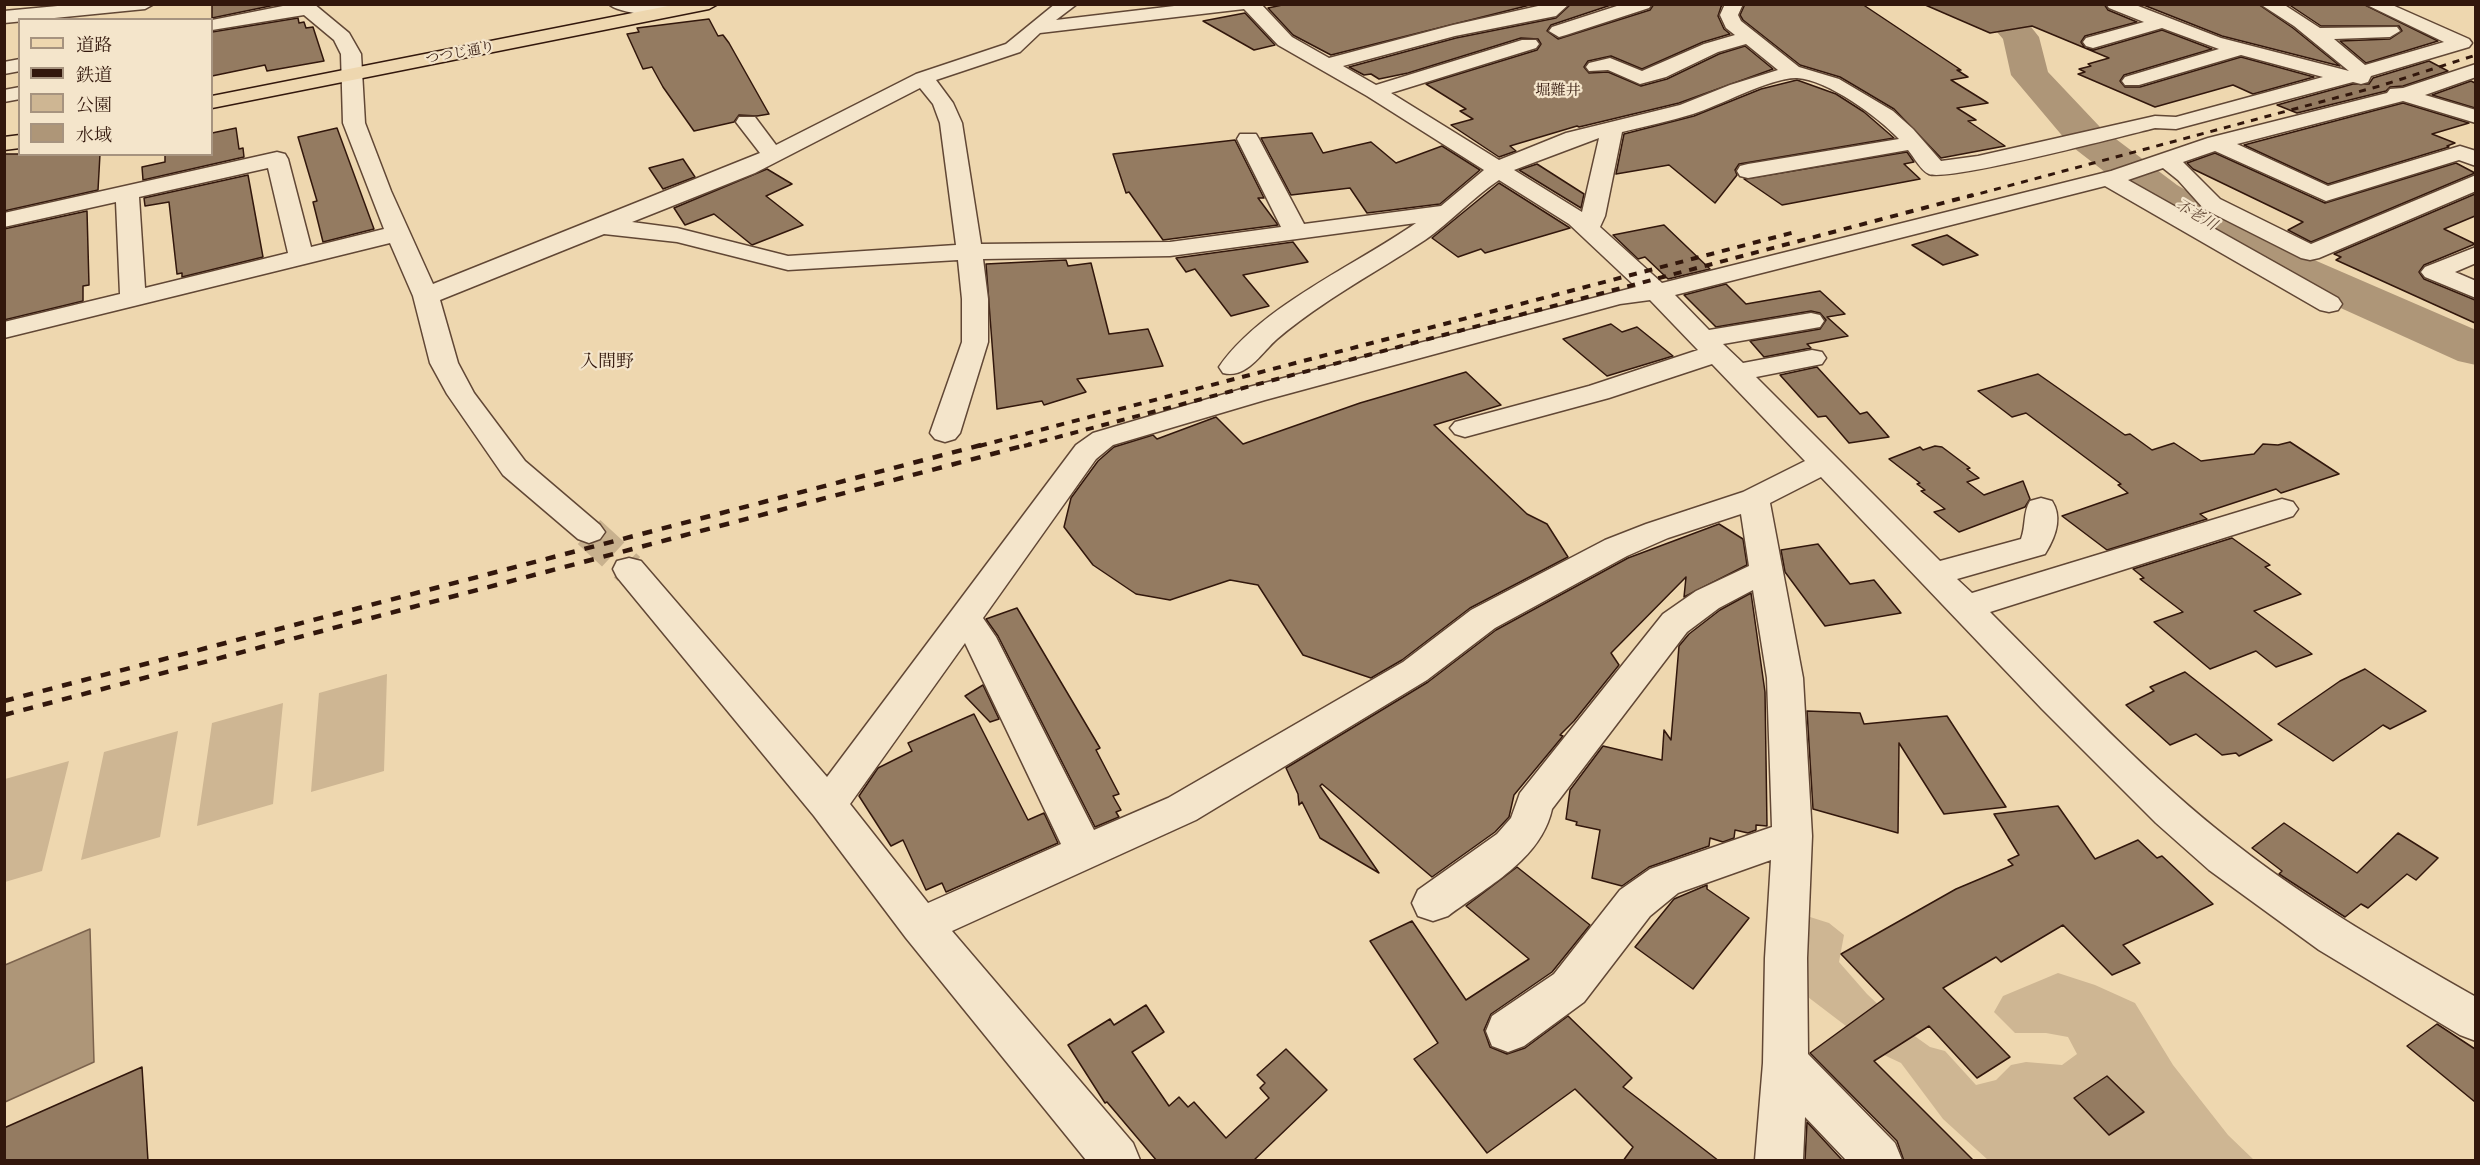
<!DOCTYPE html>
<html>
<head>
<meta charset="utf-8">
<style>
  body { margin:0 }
  #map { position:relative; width:2480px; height:1165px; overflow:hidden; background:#eed7af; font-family:"Libre Caslon Text","Noto Serif JP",serif }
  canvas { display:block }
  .frame { position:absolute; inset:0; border:6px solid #32170c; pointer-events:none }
  .legend { position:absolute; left:18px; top:18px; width:195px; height:138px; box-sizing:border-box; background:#f4e5cb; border:2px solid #a6937f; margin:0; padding:8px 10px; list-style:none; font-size:18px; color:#32170c }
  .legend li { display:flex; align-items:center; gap:12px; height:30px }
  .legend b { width:30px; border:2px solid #a6937f }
</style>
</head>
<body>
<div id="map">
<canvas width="2480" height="1165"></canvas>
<div class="frame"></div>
<ul class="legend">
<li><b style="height:8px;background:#eed7af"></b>道路</li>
<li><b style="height:8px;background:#32170c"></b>鉄道</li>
<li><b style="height:16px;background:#ceb693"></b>公園</li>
<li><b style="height:16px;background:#ae9678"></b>水域</li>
</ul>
</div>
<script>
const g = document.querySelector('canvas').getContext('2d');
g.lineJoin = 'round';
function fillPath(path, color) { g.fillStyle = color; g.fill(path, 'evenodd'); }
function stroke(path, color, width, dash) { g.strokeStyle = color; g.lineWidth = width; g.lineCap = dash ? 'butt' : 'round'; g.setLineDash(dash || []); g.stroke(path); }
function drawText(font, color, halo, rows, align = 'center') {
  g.font = font + ' "Libre Caslon Text","Noto Serif JP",serif'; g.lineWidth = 4.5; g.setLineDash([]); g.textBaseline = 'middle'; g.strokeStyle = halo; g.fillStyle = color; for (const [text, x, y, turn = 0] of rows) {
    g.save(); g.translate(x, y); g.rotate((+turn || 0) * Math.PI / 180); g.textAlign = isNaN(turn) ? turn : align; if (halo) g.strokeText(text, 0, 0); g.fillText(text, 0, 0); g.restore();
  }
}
const green = new Path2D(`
  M387 674 384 771 311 792 319 693Z
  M283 703 273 804 197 826 212 723Z
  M178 731 160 837 81 860 104 752Z
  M69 761 42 871 5 882V779Z
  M1810 917 1829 923 1844 935 1839 962 1867 994 1902 1027 1930 1047 1945 1051 1976 1085 1996 1080 2011 1065 2026 1062 2062 1065 2077 1054 2068 1037 2046 1033H2015L1994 1012 2003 996 2058 973 2095 985 2135 1003 2173 1065 2228 1135 2254 1160H1988L1943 1119 1901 1063 1884 1055 1804 994 1800 934Z`);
const water = new Path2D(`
  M90 929 94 1062 5 1102V965Z`);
const river = new Path2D(`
  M1964 4H2008L2017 9 2039 37 2048 72 2100 127 2177 185 2275 243 2476 330V365L2458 361 2241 263 2145 203 2070 145 2011 75 2003 39 1991 25 1969 11Z`);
const building = new Path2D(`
  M212 4H275V5L212 18Z
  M1287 4H1534L1331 55 1293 35 1268 8Z
  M1571 4H1614L1551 25 1547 31 1558 39 1650 10 1654 4H1722L1718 16 1724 29 1730 34 1703 42 1642 69 1611 56 1588 61 1584 67 1589 73 1608 72 1641 86 1667 79 1719 54 1745 46 1773 69 1679 103 1579 127 1577 126 1510 146 1516 151 1499 157 1451 125 1473 119 1460 111 1466 109 1426 84 1537 50 1541 44 1538 39 1521 38 1408 73 1379 79 1371 74 1364 75 1349 67 1456 38 1556 18Z
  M1745 4H1862L1961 70H1957L1968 77 1951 80 1988 103 1957 108 1976 120 1968 121 2005 146 1941 158 1894 109 1840 77 1800 65 1743 20 1740 15Z
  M1923 4H2104L2108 10 2137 22 2085 36 2081 42 2085 48 2094 50 2162 30 2212 49 2124 75 2120 81 2125 87H2140L2241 57 2314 77 2253 94 2233 85 2155 107 2078 74 2085 72 2079 69 2091 66 2088 64 2109 58 2032 26 1990 33Z
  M2141 4H2258L2293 28 2340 66 2222 36Z
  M2288 4H2363L2438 41 2366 63 2340 41 2390 39 2402 31 2399 26H2321Z
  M1245 13 1275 45 1254 50 1203 21Z
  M298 18 299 23 304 22 306 28 313 27 324 61 267 71 265 65 212 76V32Z
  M709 19 718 36 723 35 729 43 769 114 757 116 739 115 734 122 694 131 663 87 652 67 643 69 627 34 639 32 637 28Z
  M2429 61 2448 71 2403 86 2390 87 2386 91 2297 113 2277 105 2353 84H2369L2373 78Z
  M1797 80 1836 94 1864 112 1894 138 1739 164 1735 170 1737 175 1715 203 1669 165 1616 174 1624 134 1694 116 1761 89Z
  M2471 81 2475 83V108L2432 95Z
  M2403 103 2469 123 2432 134 2455 143 2447 146 2449 147 2328 184 2244 145Z
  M236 128 239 149 243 148 244 157 143 180 142 167 165 162V154H212V133Z
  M337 128 374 229 323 242 313 202 317 201 298 137Z
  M1312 133 1323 153 1371 142 1396 163 1442 146 1480 170 1440 204 1367 213 1350 188 1291 195 1261 138Z
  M1235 140 1264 198H1258L1278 225 1163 240 1129 192 1126 193 1113 154Z
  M1907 152 1914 162 1904 164 1920 179 1782 205 1744 179Z
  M2215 153 2325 203 2456 163 2475 173 2311 242 2288 230 2303 222 2193 169 2187 163Z
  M4 154H100L98 190 4 211Z
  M683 159 695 177 663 189 649 168Z
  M1537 164 1584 194 1581 208 1519 170Z
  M767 169 792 184 766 196 803 225 752 245 714 214 685 225 674 208Z
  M248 175 263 257 182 277V273L177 274 169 202 145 206 144 198Z
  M1499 183 1570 228 1485 253 1481 249 1458 257 1432 238Z
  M2475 194V216L2444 229 2475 244 2424 265 2419 272 2424 279 2475 300V323L2336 260 2341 257 2334 254Z
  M87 211 89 285 83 286V301L4 320V229Z
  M1664 225 1710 269 1668 279 1645 257 1638 259 1613 235Z
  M1947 235 1978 255 1943 265 1912 245Z
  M1293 242 1308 262 1243 275 1269 306 1231 316 1195 269 1186 272 1176 258Z
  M1066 260 1068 266 1091 263 1109 334 1148 329 1163 366 1077 379 1086 392 1044 405 1042 401 997 409 986 264Z
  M1726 284 1746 304 1820 291 1845 314 1827 317 1848 336 1807 344 1811 348 1764 357 1750 341 1820 329 1826 320 1820 313 1811 311 1716 327 1684 295Z
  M1611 324 1622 332 1637 327 1673 356 1607 376 1563 339Z
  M1817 367 1860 414 1867 412 1889 437 1849 443 1826 416 1818 417 1780 375Z
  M1466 372 1501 405 1434 425 1527 514 1547 524 1568 557 1470 608 1402 660 1371 678 1303 655 1258 585 1230 580 1170 600 1136 594 1093 565 1064 527 1071 498 1098 461 1114 447 1153 435 1157 439 1216 417 1243 444 1360 403Z
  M2038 374 2125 435 2130 434 2152 450 2174 443 2201 461 2254 454 2263 444 2278 445 2290 442 2339 474 2281 493 2276 489 2200 514 2207 519 2107 550 2062 516 2128 493 2118 485 2121 484 2026 413 2012 417 1978 391Z
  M1935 446 1942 447 1970 468 1967 469 1979 478 1967 482 1984 495 2023 481 2030 499 2025 507 1959 532 1934 512 1945 509 1921 491 1925 490 1917 484 1920 483 1889 459 1920 447 1923 450Z
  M1719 524 1743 539 1747 565 1684 597 1686 577 1611 653 1619 665 1574 721 1560 735 1563 736 1514 795 1509 817 1495 832 1432 877 1322 784 1320 786 1379 873 1320 838 1302 802 1299 805 1298 794 1286 768 1428 682 1496 630 1628 558Z
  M2232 538 2270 565 2265 567 2301 594 2254 611 2312 654 2276 667 2256 651 2210 669 2154 622 2183 612 2140 579 2144 578 2133 569Z
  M1818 544 1850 584 1874 580 1901 613 1825 626 1785 572 1781 550Z
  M1751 593 1765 692 1767 826 1756 825V830L1748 833 1735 830 1734 838 1723 842 1710 838 1709 846 1649 867 1622 886 1592 878 1600 830 1576 825 1577 822 1566 819 1570 790 1603 746 1662 760 1664 730 1671 740 1679 646 1689 634 1720 610Z
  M1017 608 1100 748 1096 750 1119 794 1113 796 1121 810 1116 812 1119 817 1095 827 998 636 986 619Z
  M2365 669 2426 711 2390 729 2383 725 2333 761 2278 724 2340 681Z
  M2185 672 2272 740 2239 756 2236 753 2222 755 2196 734 2170 745 2126 705 2154 691 2150 687Z
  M983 685 999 719 990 722 965 696Z
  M1807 711 1860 713 1864 724 1947 716 2006 807 1944 814 1899 743 1898 833 1813 809Z
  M974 714 1028 820 1044 813 1058 843 946 892 942 883 926 890 903 840 891 846 859 796 878 768 912 751 908 743Z
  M2058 806 2095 859 2138 840 2157 858 2162 856 2213 904 2123 945 2140 963 2112 975 2063 925 2001 962 1996 957 1943 988 2010 1057 1977 1078 1929 1026 1874 1061 1974 1161H1904L1897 1141 1810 1053 1884 999 1841 954 1956 889 2013 865 2008 860 2019 855 1994 814Z
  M2284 823 2357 873 2398 833 2438 858 2416 880 2407 874 2368 908 2361 904 2345 917 2279 874 2282 871 2252 848Z
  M1517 867 1590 925 1552 972 1491 1014 1484 1030 1490 1047 1507 1054 1525 1048 1568 1016 1632 1078 1623 1087 1719 1161H1623L1633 1147 1575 1089 1487 1153 1414 1059 1438 1043 1370 941 1412 921 1466 1000 1529 959 1466 906Z
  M1707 885V889L1749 918 1693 989 1635 947 1674 899Z
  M1146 1005 1164 1032 1132 1052 1169 1106 1179 1097 1188 1107 1194 1102 1226 1138 1269 1098 1260 1088 1265 1083 1257 1075 1286 1049 1327 1090 1253 1161H1157L1107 1102 1105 1103 1068 1045 1110 1019 1114 1025Z
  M2437 1024 2475 1049V1102L2407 1046Z
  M142 1067 148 1161H4V1128Z
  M2107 1076 2144 1112 2109 1135 2074 1098Z
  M1807 1122 1843 1161H1805Z`);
const minorTunnel = new Path2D(`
  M589 532 629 569`);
const minor = new Path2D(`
  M79 4H154L145 9 4 23V11Z
  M293 4H314L349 33 361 54 365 123 391 191 433 284 760 153 736 122 739 117H755L776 145 916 74 1006 44 1055 4H1077L1056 20 1191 4H1261L1292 37 1329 58 1453 25 1547 4H1569L1556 16 1455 36 1343 66 1376 85 1522 40H1536L1539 44 1536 48 1391 93 1499 160 1566 133 1680 105 1730 85 1778 70 1746 44 1718 52 1666 77 1640 84 1608 70 1589 71 1586 67 1589 63 1610 58 1642 71 1704 44 1735 35 1726 28 1720 15 1725 4H1743L1738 15 1741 21 1799 67 1839 79 1893 111 1913 129 1941 161 1978 156 2155 116 2176 117 2323 77 2241 55 2139 85H2125L2122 81 2125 77 2219 49 2162 28 2093 48 2086 46 2083 42 2086 38 2144 22 2109 8 2106 4H2133L2221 38 2349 71 2294 26 2260 4H2283L2320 28 2397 27 2400 31 2390 37 2334 39 2365 65 2444 42 2365 4H2390L2469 39 2472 43 2469 47 2371 76 2368 82 2361 84 2353 82 2176 129 2155 128C2123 136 1948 182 1929 174 1921 171 1914 157 1908 150L1748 178 1740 176 1737 171 1740 166 1748 164 1899 139C1878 117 1828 80 1797 78 1772 77 1719 106 1693 114 1670 121 1646 126 1622 132L1605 216 1600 227 1662 283 1670 281 2111 171 2208 138 2387 93 2390 89 2403 88 2476 64V77L2425 95 2476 110V123L2403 101 2237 144 2328 186 2460 146 2476 151V166L2459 160 2326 201 2215 151 2183 162 2220 199 2311 244 2476 175V191L2319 258 2310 260 2301 258 2204 209 2178 180 2163 168 2128 180 2338 298 2342 304 2338 310 2329 312 2320 310 2105 186 1675 295 1709 330 1811 313 1820 315 1824 321 1820 327 1723 344 1743 363 1812 350 1822 352 1826 358 1822 364 1756 377 1940 561 2021 539C2026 526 2023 512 2030 501L2041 498 2052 501C2063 518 2055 538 2045 554L1957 579 1972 593 2271 502 2282 499 2293 502 2298 509 2293 516 1990 612C2069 691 2149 778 2238 846 2312 904 2394 950 2476 997V1041L2460 1035 2319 950 2209 870 2156 823 2042 709 1821 477 1770 503 1803 678 1812 836 1807 958 1808 1054 1895 1143 1902 1160H1846L1805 1117 1803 1160H1755L1763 1063 1765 958 1771 860 1678 893 1650 916 1584 1002 1524 1046 1508 1052 1492 1046 1486 1031 1492 1016 1554 974 1620 890 1650 869 1772 827 1767 678 1753 590 1719 608 1687 632 1552 809C1541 860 1486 887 1448 916L1433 921 1418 916 1412 903 1418 890 1497 834 1511 818 1520 793 1663 614 1696 591 1749 566 1741 514 1668 538 1627 556 1495 628 1427 680 1196 820 952 931 1133 1143 1140 1160H1086L906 938 814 816 617 577 613 569 617 561 629 558 641 561 827 777 1076 445 1093 433 1245 388 1636 287 1569 224 1499 180C1472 198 1451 222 1425 240 1375 273 1323 300 1277 339 1261 353 1247 379 1223 373L1219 367C1261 306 1356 265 1416 223L1170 256 983 259 988 299V342L960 433 955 439 945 442 935 439 930 433 962 342V299L958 260 788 270 677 242 604 234 440 300 458 363 474 393 525 461 600 525 605 532 600 539 589 543 578 539 503 475 447 394 430 363 413 296 390 243 4 338V322L120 294 116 202 4 227V213L277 152 285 154 288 159 311 247 384 229 343 123 341 54 334 40 304 15 212 30V20ZM1244 9 1278 45 1367 96 1484 170 1441 206 1304 224 1259 139 1256 134H1240L1237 139 1281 227 1170 242 981 244 962 123 953 103 936 80 1020 52 1040 33ZM920 88 933 104 940 123 956 245 788 256 677 228 632 222 755 173ZM1599 138 1582 212 1514 170ZM268 168 288 253 145 288 139 197ZM1650 300 1698 350 1589 386 1455 422 1450 428 1455 434 1465 437 1609 398 1712 364 1805 461 1743 492 1646 524 1605 540 1471 610 1403 662 1168 798 1094 830 996 637 983 618 1096 459 1113 445 1265 400 1620 304ZM965 643 1061 844 928 903 850 804Z
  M609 4H658L678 8 680 12C674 21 616 13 609 4Z
  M1623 4H1652L1649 8 1566 35 1559 37 1549 31 1552 27Z
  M20 59V71L4 74V62Z
  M20 87V99L4 102V90Z
  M2476 247V263L2455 272 2476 281V298L2425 277 2421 272 2425 267Z`);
const major = new Path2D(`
  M678 4H718L709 9 212 108V96Z
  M20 135V148L4 150V137Z`);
const railFar2 = new Path2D(`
  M1967 197 2380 86 2476 55`);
const railFar1 = new Path2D(`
  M979 446 1795 232
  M1024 446 1973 195`);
const rail = new Path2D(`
  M4 701 985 444
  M4 715 1030 444`);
const farStreetnames = [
  ["つつじ通り",460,53,-11]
];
const farNeighbourhoodnames = [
  ["堀難井",1558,91]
];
const farWaternames = [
  ["不老川",2196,215,31]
];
const neighbourhoodNames = [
  ["入間野",607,362]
];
fillPath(green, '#ceb693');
fillPath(water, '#ae9678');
stroke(water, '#7c634d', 1.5);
fillPath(river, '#ae9678');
fillPath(building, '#947b61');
stroke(building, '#32170c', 1.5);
stroke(minorTunnel, '#c8b18e', 33, [33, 16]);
stroke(minor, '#614735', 3);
stroke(major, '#32170c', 3);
fillPath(minor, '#f4e5cb');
fillPath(major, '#eed7af');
stroke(railFar2, '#32170c', 3, [7, 7]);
stroke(railFar1, '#32170c', 4, [8, 8]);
stroke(rail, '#32170c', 4.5, [10, 10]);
drawText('14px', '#32170c', '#f4e5cb', farStreetnames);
drawText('15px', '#32170c', '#f4e5cb', farNeighbourhoodnames);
drawText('italic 15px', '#644a37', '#f4e5cb', farWaternames);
drawText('18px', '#32170c', '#f4e5cb', neighbourhoodNames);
</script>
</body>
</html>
